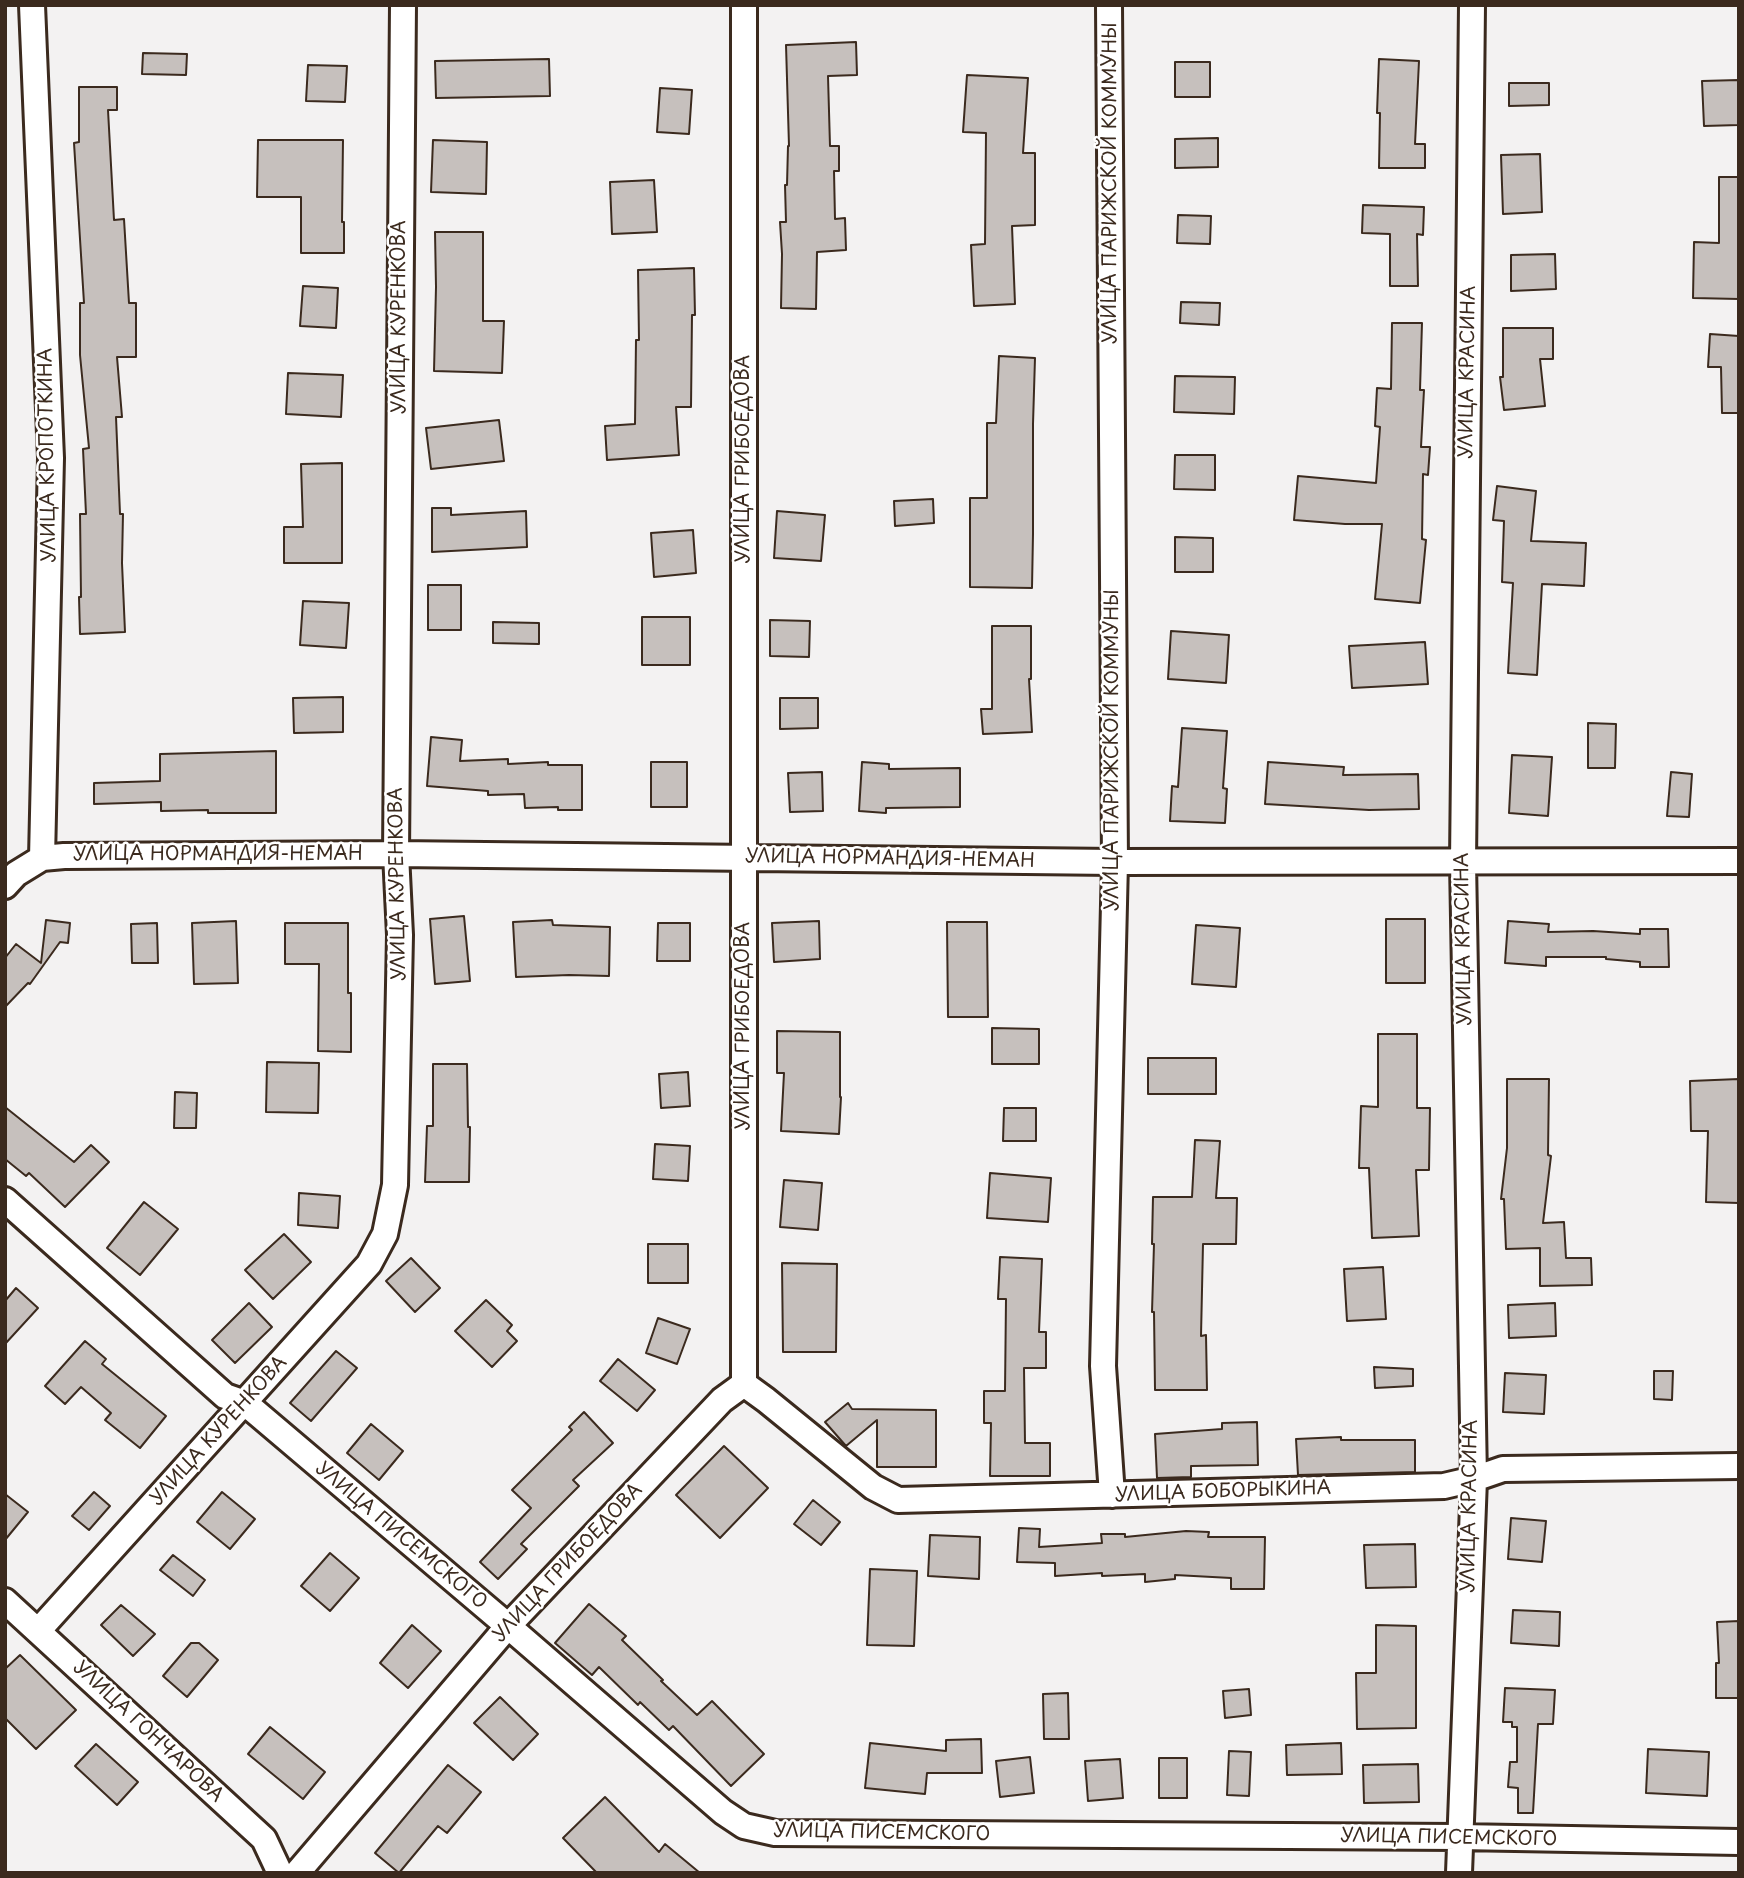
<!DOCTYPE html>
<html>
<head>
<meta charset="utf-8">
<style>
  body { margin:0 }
  #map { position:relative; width:1744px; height:1878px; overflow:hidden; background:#f3f2f2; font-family:"Playpen Sans",sans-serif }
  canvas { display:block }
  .frame { position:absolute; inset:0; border:7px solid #3b2a1e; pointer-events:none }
</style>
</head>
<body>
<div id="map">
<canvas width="1744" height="1878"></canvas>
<div class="frame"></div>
</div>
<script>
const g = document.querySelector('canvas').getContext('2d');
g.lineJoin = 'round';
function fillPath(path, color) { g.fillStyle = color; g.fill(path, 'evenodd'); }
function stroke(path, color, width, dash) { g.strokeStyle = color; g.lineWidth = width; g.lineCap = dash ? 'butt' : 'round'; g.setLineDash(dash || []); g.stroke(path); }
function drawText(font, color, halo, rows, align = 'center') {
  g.font = font + ' "Playpen Sans",sans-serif'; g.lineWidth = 5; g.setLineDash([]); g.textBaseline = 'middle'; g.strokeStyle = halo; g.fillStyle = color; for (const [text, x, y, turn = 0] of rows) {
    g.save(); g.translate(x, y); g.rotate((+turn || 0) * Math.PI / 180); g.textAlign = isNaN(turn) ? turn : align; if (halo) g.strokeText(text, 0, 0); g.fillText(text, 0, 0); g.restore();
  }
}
const building = new Path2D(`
  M856 42 857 75 828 76 830 146H839V171H834L835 219 845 218 846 250 817 252 816 309 781 308 782 254 780 222H786L785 185H787L788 146H789L786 45Z
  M143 53 187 54 186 75 142 74Z
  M549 59 550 96 436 98 435 61Z
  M1379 59 1419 61 1415 144H1425V168H1379L1380 113H1377Z
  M1175 62H1210V97H1175Z
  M308 65 347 66 345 102 306 101Z
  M967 75 1028 78 1023 153H1035V225L1012 226 1015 304 974 306 971 245 985 244 986 133 963 132Z
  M1739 80V125L1704 126 1702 81Z
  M1509 83H1549V105L1509 106Z
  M79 87H117V110H108L114 220 124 219 129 303H136V357H117L122 417H116L120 514H123L122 563 125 632 80 634 79 597H81L80 514H86L83 449 89 448 80 355V303H84L74 143 79 142Z
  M660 88 692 90 689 134 657 132Z
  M1218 138V167L1175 168V139Z
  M258 140H343L342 222H344V253H301V197H257Z
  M433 140 487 142 486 194 431 192Z
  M1540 154 1542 212 1503 214 1501 155Z
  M1719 177H1739V299L1693 298 1694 242 1719 243Z
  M654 180 657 232 612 234 610 182Z
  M1363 205 1424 207 1423 235 1417 234 1418 286H1390V234L1362 233Z
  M1178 215 1211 216 1210 244 1177 243Z
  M435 232H483V321H504L502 373 434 371 436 287Z
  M1555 254 1556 289 1511 291V255Z
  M694 268 695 315H692L691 407H676L679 455 607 460 605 426 635 424 636 340H639L638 270Z
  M303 286 338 288 336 328 300 326Z
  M1181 302 1220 303 1219 325 1180 323Z
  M1392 323H1422L1420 390H1424L1421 447H1430L1428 475 1423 474 1422 539 1426 540 1420 603 1375 599 1382 524H1345L1294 520 1298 476 1376 483 1380 427 1375 426 1377 388 1391 389Z
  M1503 328H1553V359H1540L1545 406 1504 410 1500 377H1503Z
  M1710 334 1739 336V413H1722L1721 367H1708Z
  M999 356 1035 358 1033 424V534L1032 588 970 587V498H987V423H996Z
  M288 373 343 375 341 417 286 414Z
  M1175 376 1235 377 1234 414 1174 412Z
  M499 420 504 461 431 469 426 428Z
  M1175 455H1215V490L1174 489Z
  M342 463V563H284V527H303L301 464Z
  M1497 486 1536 491 1531 541 1586 543 1584 586 1542 584 1537 675 1508 673 1513 583 1502 582 1504 521 1493 520Z
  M933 499 934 523 895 526 894 501Z
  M432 508H451V515L526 511 527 547 432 552Z
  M777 511 825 515 821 561 774 558Z
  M693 530 696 573 654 577 651 533Z
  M1175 537 1213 538V572H1175Z
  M428 585H461V630H428Z
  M303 601 349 603 346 648 300 645Z
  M642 617H690V665H642Z
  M770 620 810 621 809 657 770 656Z
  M493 622 539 623V644L493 643Z
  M992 626H1031V679H1029L1032 732 983 734 981 709H992Z
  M1171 631 1229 635 1226 683 1168 679Z
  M1425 642 1428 684 1352 688 1349 646Z
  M343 697V732L294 733 293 698Z
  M780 698H818V728L780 729Z
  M1588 723 1616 724 1615 768H1588Z
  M1182 728 1227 731 1223 788 1227 789 1225 823 1170 821 1172 786 1178 787Z
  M431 737 462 740 460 761 508 759V764L548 762V765H582V810H558V807L525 808 524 794 488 795V791L427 786Z
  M276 751V813H208V810L161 811V802L94 804V783L160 781V754Z
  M1512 755 1552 757 1548 816 1509 813Z
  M651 762H687V807H651Z
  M862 762 889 764V769L960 768V807L886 808V813L859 811Z
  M1268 762 1344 767 1343 775 1418 774 1419 809 1369 810 1265 804Z
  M822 772 823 811 790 812 788 773Z
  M1671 772 1692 774 1689 817 1667 816Z
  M464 916 470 981 435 984 430 919Z
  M1386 919H1425V983H1386Z
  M46 920 70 923 68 943 60 942 30 984 28 983 5 1007V958L16 944 41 963Z
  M552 920 553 925 610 927 609 976 569 975 516 977 513 922Z
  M236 921 238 983 194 984 192 923Z
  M819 921 820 959 774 962 772 923Z
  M1508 921 1549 924 1548 932 1593 931 1640 934V929H1668L1669 967H1640V962L1606 959V957H1546V966L1505 963Z
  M947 922H987L988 1017H948Z
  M157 923 158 963H132L131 924Z
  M285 923H348V993H351V1052L318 1051 319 964H285Z
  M658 923H690V961H657Z
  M1196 925 1240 928 1236 987 1192 984Z
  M992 1028 1039 1029V1064H992Z
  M777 1031 840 1032V1097H841L839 1134 781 1131 784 1073H777Z
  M1378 1034H1417V1108H1430L1429 1170H1416L1419 1236 1372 1238 1369 1168H1359L1361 1106 1378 1107Z
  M1148 1058H1216V1094H1148Z
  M267 1062 319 1063 318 1113 266 1112Z
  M433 1064H467L468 1127H470L469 1182H425L427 1126H433Z
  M688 1072 690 1106 661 1108 659 1074Z
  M1507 1079H1549L1548 1155 1551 1156 1543 1223 1564 1222 1566 1258H1591L1592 1285 1540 1286V1248L1506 1249 1504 1199H1501L1507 1148Z
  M1739 1079V1203L1706 1202 1708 1131H1691L1690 1081Z
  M175 1092 197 1093 196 1128H174Z
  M5 1107 74 1162 91 1145 109 1162 65 1207 29 1173 26 1176 5 1159Z
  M1004 1108H1036V1141H1003Z
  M1195 1140 1220 1141 1216 1198H1237L1236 1244H1203L1201 1336 1206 1335 1207 1390H1155L1154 1312H1152L1154 1244H1152L1153 1197H1192Z
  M655 1144 690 1146 688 1181 653 1179Z
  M990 1173 1051 1178 1048 1222 987 1218Z
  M784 1180 822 1183 818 1230 780 1227Z
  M299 1193 340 1196 338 1228 298 1225Z
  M144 1202 178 1229 140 1275 107 1248Z
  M284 1234 311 1262 273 1299 245 1270Z
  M648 1244H688V1283H648Z
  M1000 1257 1042 1259 1039 1332H1046V1368H1024L1025 1443H1050V1476H990L991 1423H984V1391H1005L1006 1299H998Z
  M411 1258 440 1288 415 1312 386 1281Z
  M782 1263 837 1264 836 1352H783Z
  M1383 1267 1386 1319 1347 1321 1344 1269Z
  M16 1288 38 1308 5 1344V1301Z
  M486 1300 512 1325 507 1331 517 1341 492 1367 455 1331Z
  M249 1303 272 1327 235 1363 212 1340Z
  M1555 1303 1556 1336 1509 1338 1508 1305Z
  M658 1318 690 1329 677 1364 646 1353Z
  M85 1341 106 1359 102 1364 166 1416 140 1448 105 1420 111 1413 81 1387 65 1404 45 1386Z
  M336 1351 357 1368 311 1421 290 1403Z
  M618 1359 655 1390 637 1411 600 1381Z
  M1374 1367 1413 1369V1386L1375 1388Z
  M1654 1371H1673L1672 1400 1654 1399Z
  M1505 1373 1546 1375 1544 1414 1503 1412Z
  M848 1403 852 1409 936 1410V1467H877V1420L846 1446 825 1422Z
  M584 1412 613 1443 573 1480 579 1486 521 1544 527 1549 498 1579 480 1562 531 1508 512 1490 572 1430 569 1427Z
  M1257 1422 1258 1465 1191 1466V1477L1157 1478 1155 1434 1222 1429V1423Z
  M371 1424 403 1451 379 1480 347 1453Z
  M1341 1437V1440H1415V1472L1298 1475 1296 1439Z
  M724 1446 768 1488 720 1538 676 1495Z
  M94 1492 110 1506 89 1530 72 1516Z
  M222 1492 255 1519 230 1549 197 1522Z
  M5 1494 28 1512 5 1540Z
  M813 1500 840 1522 821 1545 794 1524Z
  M1511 1518 1546 1521 1542 1562 1508 1559Z
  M1019 1528 1040 1529 1039 1547 1102 1543 1101 1534H1125V1537L1186 1531 1209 1532 1208 1537H1265L1264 1589H1231V1578L1175 1575V1579L1145 1582V1574L1102 1576V1573L1055 1576V1563L1017 1562Z
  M930 1535 980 1537 979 1579 928 1576Z
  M1415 1544 1416 1587 1366 1588 1364 1545Z
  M330 1553 359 1578 330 1611 301 1586Z
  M173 1555 205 1580 193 1596 160 1570Z
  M870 1569 917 1571 914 1646 867 1645Z
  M589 1604 626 1636 622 1640 663 1680 661 1681 697 1715 712 1701 764 1754 731 1786 673 1726 669 1730 640 1702 638 1705 599 1667 592 1675 555 1643Z
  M121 1605 155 1634 133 1656 101 1625Z
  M1513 1610 1560 1612 1559 1646 1511 1643Z
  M1739 1621V1698H1716V1663H1719L1717 1622Z
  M412 1625 441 1651 408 1688 380 1663Z
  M1376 1625 1416 1626V1728L1357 1729 1356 1673H1376Z
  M191 1643H199L218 1660 187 1697 163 1676Z
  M20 1655 76 1710 36 1749 5 1718V1669Z
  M1505 1688 1555 1690 1553 1724H1538L1533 1813H1518V1788L1508 1787 1510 1762H1517V1727H1512V1722H1503Z
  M1249 1689 1251 1715 1225 1718 1223 1691Z
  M1068 1693 1069 1739H1044L1043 1694Z
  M500 1697 538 1734 513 1760 474 1723Z
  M270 1727 325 1772 303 1799 248 1754Z
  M981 1739 982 1773H927L925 1794 865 1788 870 1743 946 1751V1740Z
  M1341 1743 1342 1774 1287 1775 1286 1745Z
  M96 1744 138 1782 117 1805 75 1766Z
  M1648 1749 1709 1752 1707 1796 1646 1793Z
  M1229 1751 1251 1752 1249 1796 1227 1795Z
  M1030 1757 1034 1793 1000 1797 996 1761Z
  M1159 1758H1187V1798H1159Z
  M1120 1759 1123 1798 1088 1801 1085 1761Z
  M1418 1764 1419 1802 1364 1803 1363 1765Z
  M448 1765 481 1792 447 1833 438 1826 399 1873 375 1853Z
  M605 1797 659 1852 665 1844 700 1873H597L563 1838Z`);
const minor = new Path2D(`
  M32 5 51 458 42 858
  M1109 5 1115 862 1103 1366 1112 1495
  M5 886 16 874 42 858 64 856 396 854 1115 862 1739 861
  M5 1200 225 1396 245 1403 508 1626 723 1812 744 1826 775 1833 1459 1837 1739 1842
  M744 1384 766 1400 873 1487 898 1500 1444 1486 1474 1479 1503 1469 1739 1466
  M5 1601 264 1839 280 1873
  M38 1631 369 1264 385 1234 395 1185 400 935 396 854 403 5
  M297 1873 508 1626 722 1400 744 1384V5
  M1459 1873 1474 1479 1463 862 1472 5`);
const streetNames = [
  ["УЛИЦА ПАРИЖСКОЙ КОММУНЫ",1111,183,-90],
  ["УЛИЦА КУРЕНКОВА",400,317,-90],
  ["УЛИЦА КРАСИНА",1468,372,-89],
  ["УЛИЦА КРОПОТКИНА",48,455,-91],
  ["УЛИЦА ГРИБОЕДОВА",744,459,-90],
  ["УЛИЦА ПАРИЖСКОЙ КОММУНЫ",1113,750,-90],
  ["УЛИЦА НОРМАНДИЯ-НЕМАН",218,855],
  ["УЛИЦА НОРМАНДИЯ-НЕМАН",890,859,1],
  ["УЛИЦА КУРЕНКОВА",398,884,-91],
  ["УЛИЦА КРАСИНА",1464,939,-91],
  ["УЛИЦА ГРИБОЕДОВА",744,1026,-90],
  ["УЛИЦА КУРЕНКОВА",219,1431,-48],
  ["УЛИЦА БОБОРЫКИНА",1223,1492,-2],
  ["УЛИЦА КРАСИНА",1470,1506,-89],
  ["УЛИЦА ПИСЕМСКОГО",401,1536,40],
  ["УЛИЦА ГРИБОЕДОВА",568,1563,-47],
  ["УЛИЦА ГОНЧАРОВА",148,1732,43],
  ["УЛИЦА ПИСЕМСКОГО",882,1833,1],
  ["УЛИЦА ПИСЕМСКОГО",1449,1838,1]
];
fillPath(building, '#c6c0bd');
stroke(building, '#3b2a1e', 2);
stroke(minor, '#3b2a1e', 30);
stroke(minor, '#fff', 24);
drawText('19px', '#3b2a1e', '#fff', streetNames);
</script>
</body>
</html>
